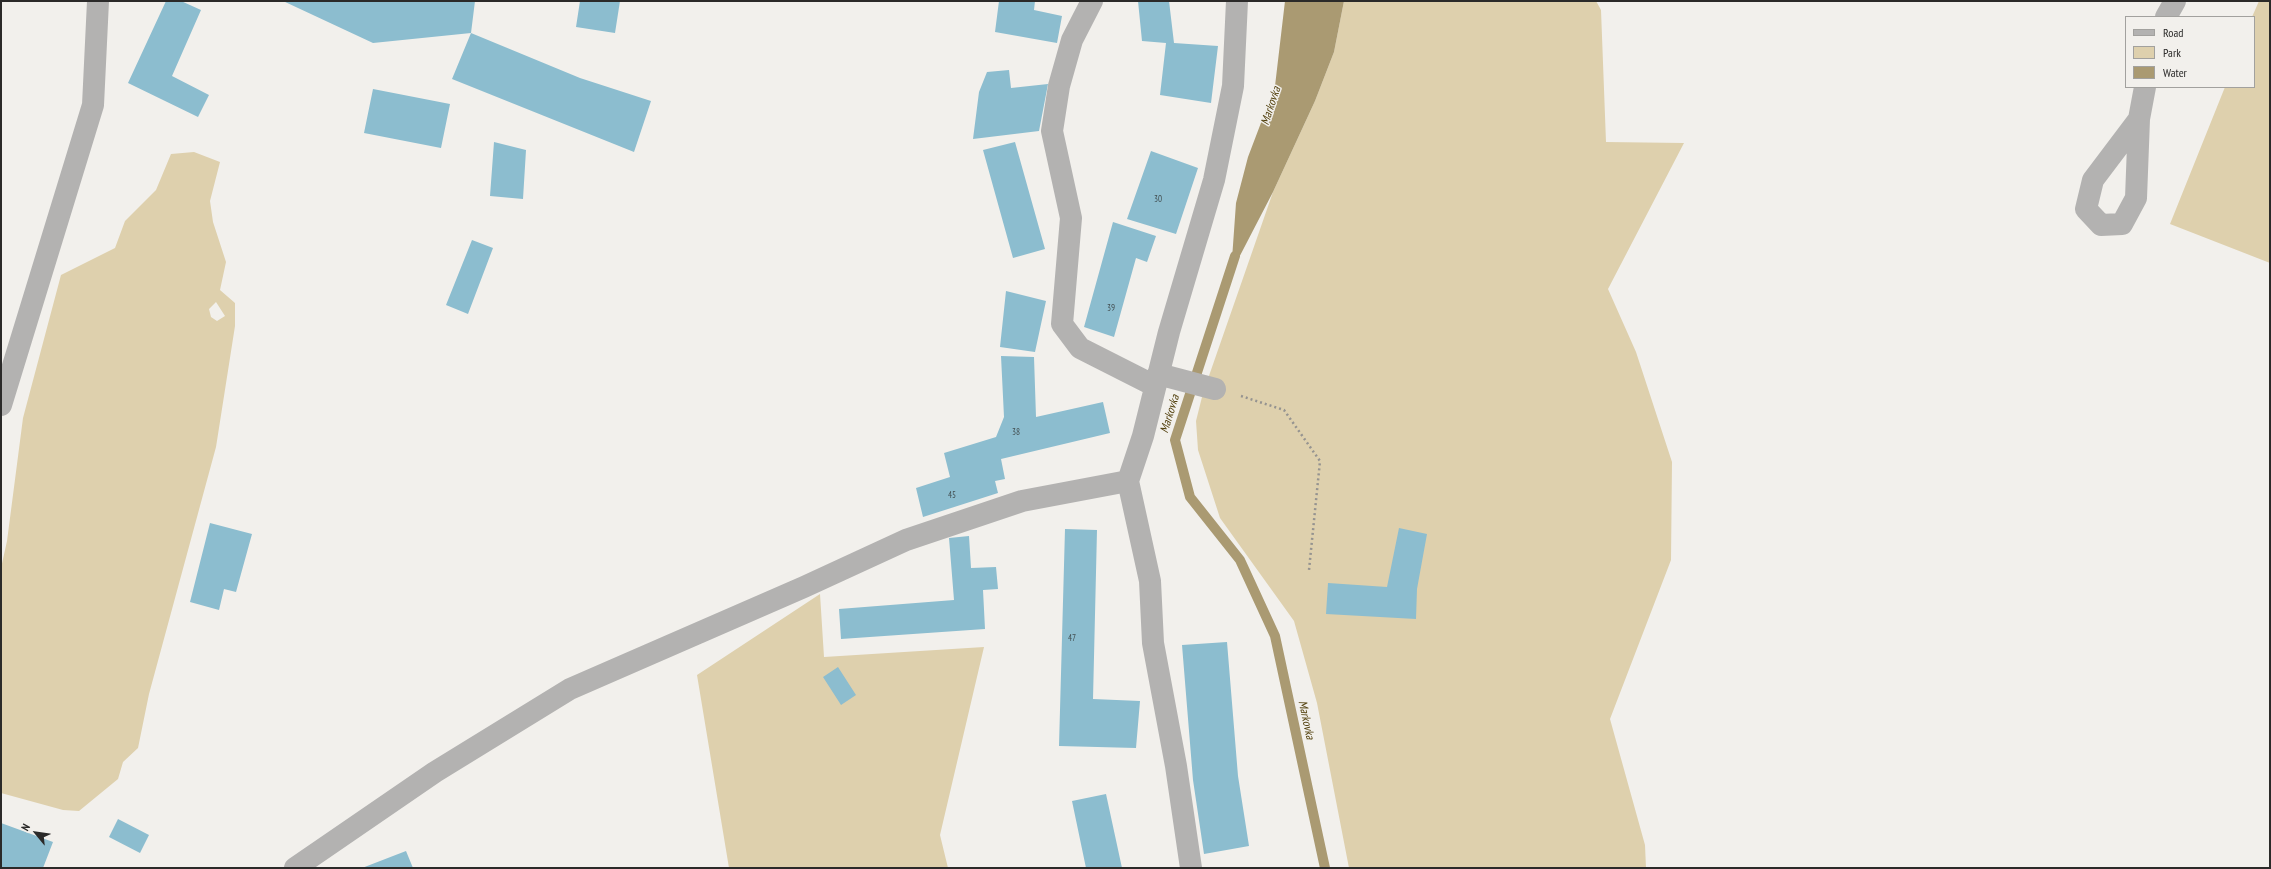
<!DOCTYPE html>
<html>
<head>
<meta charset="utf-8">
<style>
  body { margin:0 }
  #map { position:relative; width:2271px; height:869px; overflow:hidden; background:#f2f0ec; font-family:"PT Sans Narrow",sans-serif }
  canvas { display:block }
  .frame { position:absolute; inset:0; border:2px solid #2b2a29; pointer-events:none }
  .legend { position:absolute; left:2125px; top:16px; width:130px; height:72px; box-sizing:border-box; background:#f2f0ec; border:1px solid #a2a19e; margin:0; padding:5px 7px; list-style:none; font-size:12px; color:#2b2a29 }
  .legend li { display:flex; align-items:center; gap:8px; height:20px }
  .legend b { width:20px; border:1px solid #a2a19e }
  .north { position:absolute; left:16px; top:813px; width:40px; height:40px; -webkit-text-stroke:3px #f2f0ec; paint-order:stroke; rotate:299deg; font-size:11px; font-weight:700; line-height:16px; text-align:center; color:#2b2a29 }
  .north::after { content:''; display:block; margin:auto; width:14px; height:18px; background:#2b2a29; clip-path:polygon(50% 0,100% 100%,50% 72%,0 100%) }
</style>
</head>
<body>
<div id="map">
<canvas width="2271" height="869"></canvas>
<div class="frame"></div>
<ul class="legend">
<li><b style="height:5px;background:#b3b2b1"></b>Road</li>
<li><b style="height:11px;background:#ded0ad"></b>Park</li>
<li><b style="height:11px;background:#aa9a72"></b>Water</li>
</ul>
<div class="north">N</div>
</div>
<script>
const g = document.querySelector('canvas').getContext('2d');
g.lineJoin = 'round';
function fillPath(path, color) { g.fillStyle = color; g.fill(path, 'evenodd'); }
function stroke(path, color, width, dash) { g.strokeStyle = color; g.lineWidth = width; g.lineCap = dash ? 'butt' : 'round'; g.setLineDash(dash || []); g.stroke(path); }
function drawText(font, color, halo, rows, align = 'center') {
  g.font = font + ' "PT Sans Narrow",sans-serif'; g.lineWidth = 3; g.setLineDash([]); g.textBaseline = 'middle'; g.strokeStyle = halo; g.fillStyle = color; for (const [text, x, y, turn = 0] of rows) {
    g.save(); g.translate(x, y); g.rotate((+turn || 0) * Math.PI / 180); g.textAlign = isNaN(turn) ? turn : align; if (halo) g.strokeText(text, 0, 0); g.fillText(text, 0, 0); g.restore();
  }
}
const green = new Path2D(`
  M1344 1H1596L1601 10 1606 142 1684 143 1608 289 1636 352 1672 462 1671 560 1610 719 1645 845 1646 868H1349L1317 703 1294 621 1220 518 1198 450 1196 421 1203 393 1273 192 1315 101 1334 52Z
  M2259 1H2270V263L2170 224 2225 87H2254V17H2252Z
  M194 152 220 162 210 201 213 222 226 262 220 290 235 303V326L216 447 149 694 138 748 123 762 118 779 79 811 63 810 1 793V568L7 541 23 418 61 275 115 248 125 221 156 190 171 154ZM216 302 225 316 217 321 211 317 209 309Z
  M820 594 824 657 984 647 940 835 948 868H729L697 675Z`);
const water = new Path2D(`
  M1285 1H1344L1334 52 1315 101 1273 192 1231 273 1236 203 1248 157 1275 86Z`);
const stream = new Path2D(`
  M1235 256 1175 440 1190 497 1240 560 1275 636 1325 868`);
const building = new Path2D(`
  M166 1H181L201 10 172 76 209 95 198 117 128 83Z
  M283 1 390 2 475 1 471 33 373 43Z
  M580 1H620L615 33 576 27Z
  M999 1H1035L1034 10 1062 16 1057 43 995 32Z
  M1138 1H1169L1174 43 1218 46 1211 103 1160 95 1166 43 1142 41Z
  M471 33 580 78 651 101 634 152 452 79Z
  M1009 70 1011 88 1048 84 1039 131 973 139 979 92 987 72Z
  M373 89 450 104 441 148 364 133Z
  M494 142 526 150 523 199 490 196Z
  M1015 142 1045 249 1013 258 983 150Z
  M1151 151 1198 168 1176 234 1127 219Z
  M1113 222 1156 236 1147 262 1136 258 1114 337 1084 327Z
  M472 240 493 248 468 314 446 305Z
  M1006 291 1046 301 1035 352 1000 347Z
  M1001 356 1034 357 1036 417 1103 402 1110 433 1001 459 1005 479 995 481 998 493 923 517 916 488 950 477 944 453 996 437 1004 417Z
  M210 523 252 534 236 592 224 589 219 610 190 602Z
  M1399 528 1427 534 1417 589 1416 619 1326 614 1328 583 1387 587Z
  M1065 529 1097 530 1093 699 1140 701 1136 748 1059 746Z
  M969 536 971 568 996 567 998 589 983 590 985 629 841 639 839 609 954 600 949 538Z
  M1227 642 1238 776 1249 846 1204 854 1193 780 1182 645Z
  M838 667 856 695 841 705 823 677Z
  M1106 794 1122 868H1086L1072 801Z
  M118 819 149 835 140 853 109 837Z
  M1 823 53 842 43 868H1Z
  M406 851 413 868H362L393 856Z`);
const path = new Path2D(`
  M1241 396 1284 410 1320 461 1309 570`);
const minor = new Path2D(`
  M1092 1 1072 40 1059 86 1052 131 1071 218 1062 324 1080 348 1155 386
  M2166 17 2175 1
  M2139 119 2093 180 2086 209 2101 225 2122 224 2136 198 2139 119 2145 87
  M1158 374 1215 389
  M1 405 93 105 98 1
  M295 868 435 772 570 689 804 587 906 540 1022 501 1128 481
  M1191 868 1176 766 1153 643 1150 581 1128 481 1143 436 1169 332 1214 180 1233 86 1237 1`);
const numberNames = [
  ["30",1158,199],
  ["39",1111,308],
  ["38",1016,432],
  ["45",952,495],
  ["47",1072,638]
];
const waterNames = [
  ["Markovka",1271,106,-72],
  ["Markovka",1170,414,-73],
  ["Markovka",1306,720,78]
];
fillPath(green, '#ded0ad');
fillPath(water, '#aa9a72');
stroke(stream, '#aa9a72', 10);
fillPath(building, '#8cbdcf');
stroke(path, '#959390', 2.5, [2, 3]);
stroke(minor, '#b3b2b1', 22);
drawText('9px', '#434f52', null, numberNames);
drawText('italic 12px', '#53410e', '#f2f0ec', waterNames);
</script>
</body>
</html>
